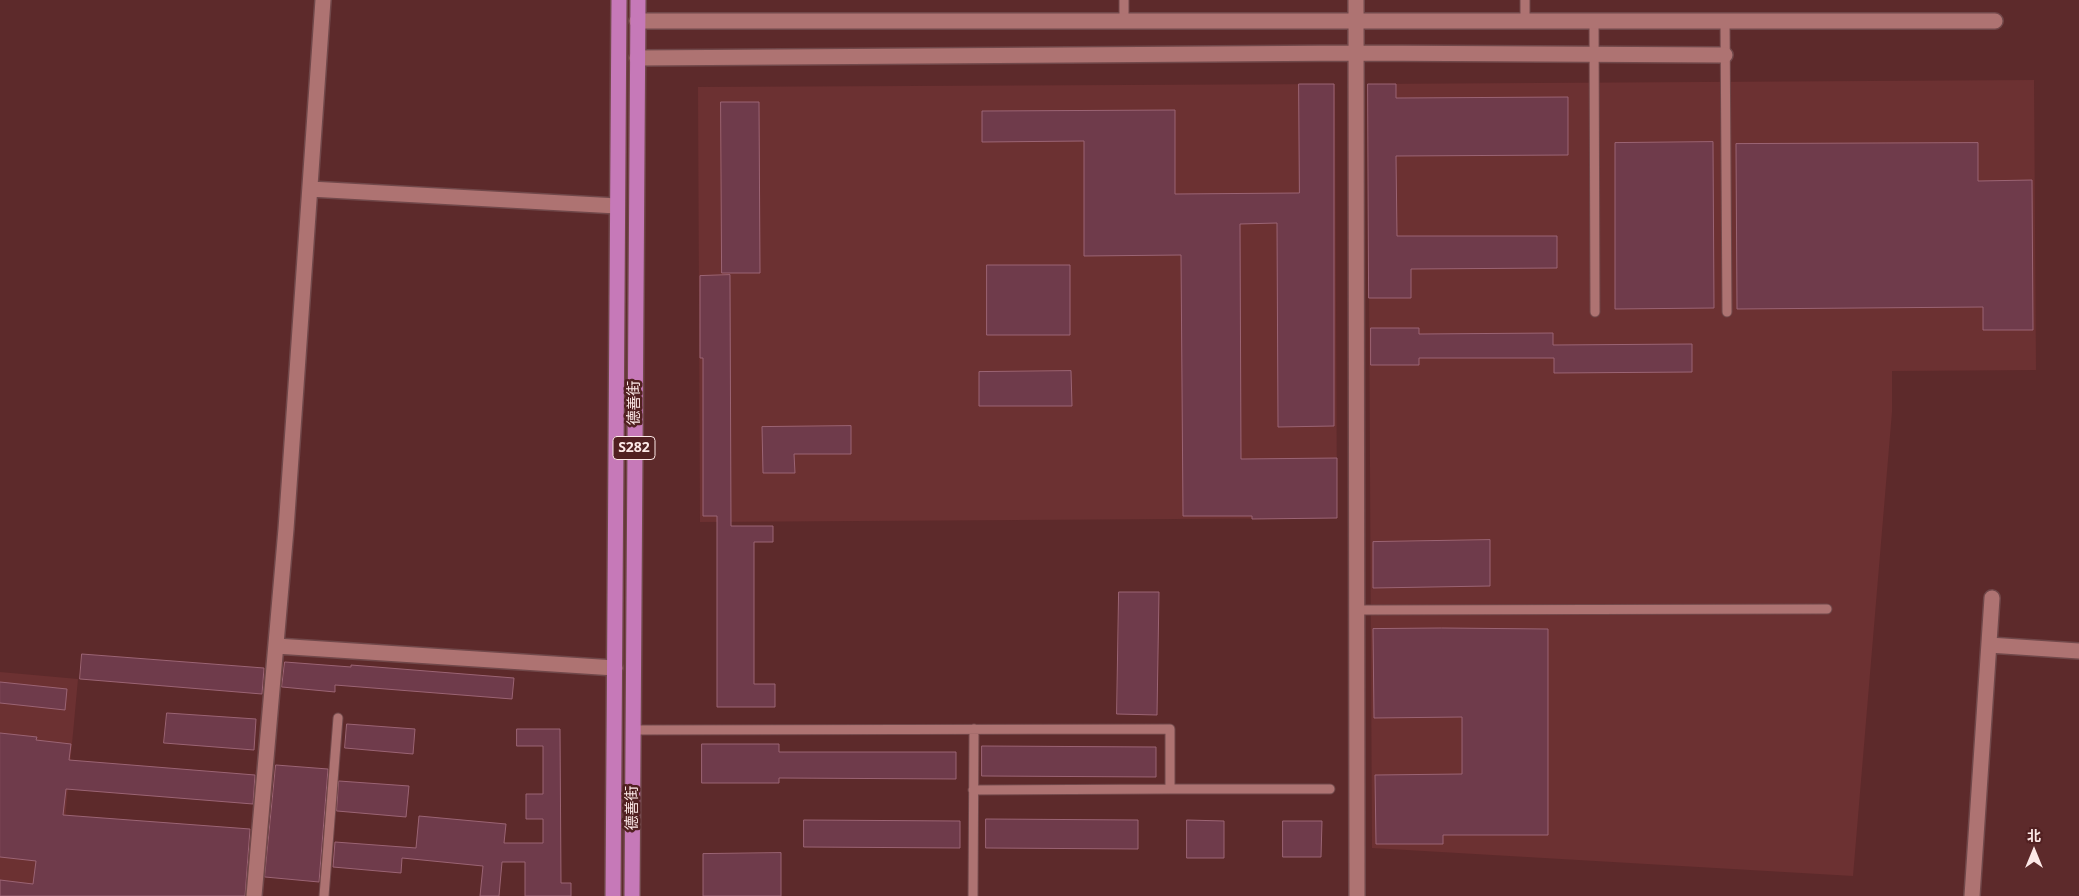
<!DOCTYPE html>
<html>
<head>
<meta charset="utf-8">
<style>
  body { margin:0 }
  #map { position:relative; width:2079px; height:896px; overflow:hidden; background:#5d2a2b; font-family:"Open Sans","Noto Sans SC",sans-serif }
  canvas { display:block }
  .north { position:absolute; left:2009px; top:826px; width:50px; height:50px; -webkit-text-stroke:4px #512021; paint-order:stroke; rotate:0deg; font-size:14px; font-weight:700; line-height:20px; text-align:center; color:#fce8e7 }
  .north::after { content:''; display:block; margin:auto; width:18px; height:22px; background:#fce8e7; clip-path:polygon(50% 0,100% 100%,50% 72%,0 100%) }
</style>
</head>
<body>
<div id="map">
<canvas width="2079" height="896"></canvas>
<div class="north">北</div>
</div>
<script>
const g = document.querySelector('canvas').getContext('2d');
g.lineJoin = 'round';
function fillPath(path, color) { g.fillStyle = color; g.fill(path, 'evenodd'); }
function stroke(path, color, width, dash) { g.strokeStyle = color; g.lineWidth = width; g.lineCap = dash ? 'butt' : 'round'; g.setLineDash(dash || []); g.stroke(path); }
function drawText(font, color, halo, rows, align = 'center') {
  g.font = font + ' "Open Sans","Noto Sans SC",sans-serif'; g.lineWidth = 5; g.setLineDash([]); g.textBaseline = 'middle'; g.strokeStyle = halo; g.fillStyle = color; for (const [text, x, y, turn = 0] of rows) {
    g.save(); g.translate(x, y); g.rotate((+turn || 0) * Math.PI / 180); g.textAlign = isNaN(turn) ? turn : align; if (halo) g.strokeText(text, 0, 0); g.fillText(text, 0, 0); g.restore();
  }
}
const built = new Path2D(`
  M2034 80 2036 370 1892 371V412L1853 876 1372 848 1368 84Z
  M1335 84 1337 518 700 522 698 87Z
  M0 672 78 679 58 896H0Z`);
const building = new Path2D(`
  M1299 84H1334V426L1278 427 1277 223 1240 224 1241 459 1337 458V518L1252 519V516H1183L1181 255 1084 256V141L982 142V111L1175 110V194L1299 193Z
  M1368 84H1396V98L1568 97V155L1396 156 1397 236H1557V268L1411 269V298H1369Z
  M721 102H759L760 273H722Z
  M1713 142 1714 308 1615 309V143Z
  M1978 143V181L2032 180 2033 330H1983V307L1737 309 1736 144Z
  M987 265H1070V335H987Z
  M730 275 731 526H773V542H754V684H775V707H717V516H703V358H700V276Z
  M1371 328H1419V334L1553 333V345L1692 344V372L1554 373V358H1419V365H1371Z
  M1071 371 1072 406H979V372Z
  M851 426V454H794L795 473H763L762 427Z
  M1490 540V586L1373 588V542Z
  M1119 592H1159L1157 715 1117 714Z
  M1442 628 1548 629V835H1443V844H1376L1375 775 1462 774V717L1374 718 1373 629Z
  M82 654 264 668 262 694 80 679Z
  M285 662 351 667V665L514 678 512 699 335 685V692L282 687Z
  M0 682 67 689 65 710 0 703Z
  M167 713 256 719 254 750 164 743Z
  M347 724 415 729 413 754 345 748Z
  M517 729H560L561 883H571V896H525V862H502L499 896H480L483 866 402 858 401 873 333 867 335 842 416 848 419 816 506 824 504 843H543V819H526V794H543V746H517Z
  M0 733 37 737 36 740 71 744 69 760 255 775 253 804 66 789 63 815 250 829 245 896H0V880L33 884 36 861 0 857Z
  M702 744H779V752H956V779L779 778V783H702Z
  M982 746 1156 747V777L982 776Z
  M276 765 328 769 319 882 265 877Z
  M339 781 409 786 406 817 337 811Z
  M986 819 1138 820V849L986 848Z
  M804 820 960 821V848L804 847Z
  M1187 820 1224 821V858H1187Z
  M1283 821H1322L1321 857H1283Z
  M781 853V896H703V854Z`);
const lane = new Path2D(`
  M1124 0V21
  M1525 21V0
  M1594 21 1595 312
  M1725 21 1727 312
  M1357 610 1827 609
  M633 730 1170 729V789H1330
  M973 790 1170 789
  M324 896 338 718
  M973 896 974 729`);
const street = new Path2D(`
  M1356 0 1357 896
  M637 21H1995
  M637 58 1356 53 1725 55
  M310 189 617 206
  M1989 645 2079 651
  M276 646 615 668
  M254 896 286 529 323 0
  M1972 896 1992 598`);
const primary = new Path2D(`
  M613 896 619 0
  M632 896 638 0`);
const shields = [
  [634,448,42]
];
const shieldNames = [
  ["S282",634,448]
];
const streetNames = [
  ["德善街",635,403,-90],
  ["德善街",633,808,-90]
];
fillPath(built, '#6c3132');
fillPath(building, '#6f3b4b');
stroke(building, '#9b6474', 1);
stroke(lane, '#71484a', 11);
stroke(street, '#71484a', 18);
stroke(primary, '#71484a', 18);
stroke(lane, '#ae7372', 9);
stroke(street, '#ae7372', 15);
stroke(primary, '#c679b8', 15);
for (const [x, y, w] of shields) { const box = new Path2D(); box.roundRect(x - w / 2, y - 11.5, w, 23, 4); g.fillStyle = '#512021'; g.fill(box); stroke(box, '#fce8e7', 1); }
drawText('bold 14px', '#fce8e7', null, shieldNames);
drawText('15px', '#fce8e7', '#512021', streetNames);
</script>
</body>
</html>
